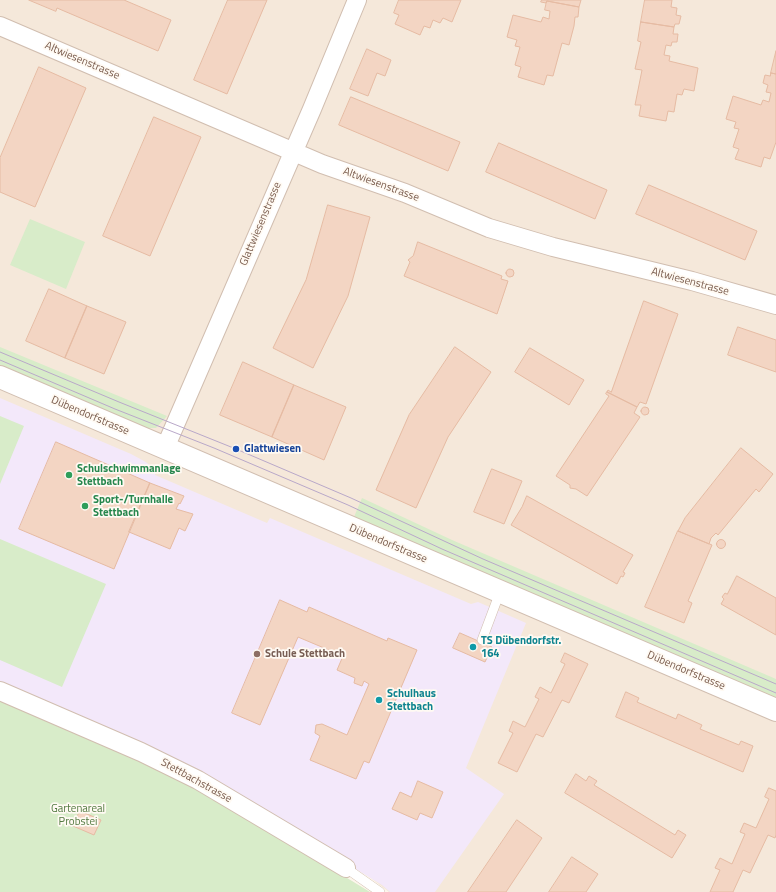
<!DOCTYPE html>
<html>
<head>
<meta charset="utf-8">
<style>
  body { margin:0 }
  canvas { display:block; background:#fdf6ec }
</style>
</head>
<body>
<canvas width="776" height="892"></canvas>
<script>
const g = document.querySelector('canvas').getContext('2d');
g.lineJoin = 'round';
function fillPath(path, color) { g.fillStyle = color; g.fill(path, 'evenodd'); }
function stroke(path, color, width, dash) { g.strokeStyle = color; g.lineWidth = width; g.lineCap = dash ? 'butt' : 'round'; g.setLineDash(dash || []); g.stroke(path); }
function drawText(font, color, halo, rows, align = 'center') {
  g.font = font + ' "Titillium Web",sans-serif'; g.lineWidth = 3.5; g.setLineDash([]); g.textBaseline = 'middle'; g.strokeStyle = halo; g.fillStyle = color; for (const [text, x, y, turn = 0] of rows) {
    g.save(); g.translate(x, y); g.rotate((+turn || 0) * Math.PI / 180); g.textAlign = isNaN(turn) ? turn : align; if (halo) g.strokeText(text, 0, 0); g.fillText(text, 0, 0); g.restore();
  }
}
const residential = new Path2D(`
  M0 0H776V892H389L346 859 0 685Z`);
const education = new Path2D(`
  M0 398 131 454 144 461 156 469 155 475 267 523 270 518 471 604 478 602 526 623 466 768 504 794 435 892H390L382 885 200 774 0 685Z`);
const green = new Path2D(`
  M30 219 85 242 66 289 10 265Z
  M0 347 167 416 156 428H146L0 365Z
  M0 416 24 426 0 484Z
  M362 498 452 540 776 679V698L354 517Z
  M0 539 106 584 62 687 0 660Z
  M0 698 195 785 370 892H0Z`);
const building = new Path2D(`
  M29 0H124L171 20 158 51 57 8 56 11Z
  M228 0H267L227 94 194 80Z
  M399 0H461L452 22 443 18 440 23 433 20 430 28 424 26 420 35 395 24 399 15 394 13Z
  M542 0H581L579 7 547 1 546 3 541 2Z
  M645 0H672L671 7 677 8 676 15 681 16 679 24H675L674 27 641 22Z
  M547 1 579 7 578 17H575L574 26 569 45 562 43 553 76 547 75 544 85 518 77 521 67 515 65 520 47 515 46 517 40 507 37 513 15 541 22 543 17 549 19 550 11 545 10Z
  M641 22 674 27 673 34H678L677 42H672L671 46 666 45 664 55 670 56 669 61 698 68 694 91 684 89 682 95 677 94 674 112 668 111 666 121 639 116 641 105H635L642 70 635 69 641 42 638 41Z
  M367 49 391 60 385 76 377 73 368 96 350 89Z
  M776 51V74L771 73Z
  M39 67 86 88 35 207 0 192V158Z
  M771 73 776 74V142L770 159 764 157 761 167 735 159 739 149 733 147 739 129 734 128 736 122 726 119 733 96 761 105 763 100 769 102 771 93 766 92 768 85 763 83 765 75 770 76Z
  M351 97 460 142 448 171 339 125Z
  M154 117 201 137 150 256 103 236Z
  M499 143 607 190 595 219 486 172Z
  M649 185 757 231 745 260 636 214Z
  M328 205 370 217 348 296 313 368 273 348 306 280Z
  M418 242 502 276 501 279 508 281 497 314 404 276 410 262 408 260 413 256Z
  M506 273a4 4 0 1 1 8 0a4 4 0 1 1-8 0Z
  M49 289 87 306 65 358 26 341Z
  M644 301 678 314 646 404 640 402 637 407 607 392 608 390 611 392Z
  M87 306 126 322 104 374 65 358Z
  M738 327 776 340V372L728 355Z
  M455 347 491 372 448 437 416 508 376 490 409 415Z
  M530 348 584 380 569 405 515 372Z
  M243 362 294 385 272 437 220 415Z
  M294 385 346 407 324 460 272 437Z
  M607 392 637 407 634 413 640 417 587 496 576 489 570 488V485L556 476 609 396 606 394Z
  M641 411a4 4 0 1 1 8 0a4 4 0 1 1-8 0Z
  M56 442 150 483 114 569 19 529Z
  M741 448 773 474 759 492 756 489 718 535 716 533 711 538 709 544 678 531 685 518Z
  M492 469 522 481 504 524 474 512Z
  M150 483 184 496 180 504 179 503 176 509 193 514 185 531 179 528 170 549 129 532Z
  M527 496 633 555 623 572 625 573 623 577 621 576 617 584 511 525 522 507Z
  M678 531 712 545 688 601 692 603 684 623 645 607Z
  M716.5 544a4.5 4.5 0 1 1 9 0a4.5 4.5 0 1 1-9 0Z
  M737 576 776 598V635L721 604 724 599 722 597 725 593 727 594Z
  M280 600 307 612 309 607 387 641 388 638 417 650 369 763 364 761 356 779 310 760 320 736 315 733 316 725 322 724 347 735 369 684 364 681 362 686 354 683 355 678 337 670 343 656 298 637 260 725 232 713Z
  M460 633 492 647 485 662 453 648Z
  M565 653 588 664 569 703 562 700 543 737 536 734 517 772 498 763 513 733 509 731 513 721 525 727 539 699 535 697 540 687 551 693 565 664 561 662Z
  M626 692 639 698 637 702 676 719 678 714 702 725 700 729 739 745 741 741 753 746 743 772 616 717Z
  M576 774 586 781 589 776 597 781 594 785 675 835 678 830 686 835 672 858 565 793Z
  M418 781 443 792 432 818 420 813 417 820 392 809 400 792 411 797Z
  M769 788 776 791V835L775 838 768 835 750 873 743 870 733 892H710L720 870 715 868 720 858 732 864 745 834 740 832 744 823 756 828 769 799 765 797Z
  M80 811 101 820 94 835 73 826Z
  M517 820 542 838 506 892H468Z
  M572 857 598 874 586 892H549Z`);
const service = new Path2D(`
  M482 640 500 592
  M346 868 380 892`);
const minor = new Path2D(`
  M0 26 322 164 405 193 489 228 553 247 692 281 776 305
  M165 448 312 109 357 0
  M0 691 141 752 198 780 346 868`);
const tertiary = new Path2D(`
  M0 377 776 710`);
const tram = new Path2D(`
  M0 352 119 402 236 449 351 498 483 559 776 684
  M0 360 115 409 214 448 348 505 442 549 776 693`);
const markers = [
  [236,449,4,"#1a4fb4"],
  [69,475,4,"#2e9e5b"],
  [85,506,4,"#2e9e5b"],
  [473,647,4,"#0f9aa8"],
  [257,654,4,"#8d6e63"],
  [379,700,4,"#0f9aa8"]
];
const streetNames = [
  ["Altwiesenstrasse",82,61,23],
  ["Altwiesenstrasse",381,185,20],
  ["Glattwiesenstrasse",261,224,-67],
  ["Altwiesenstrasse",690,282,15],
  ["Dübendorfstrasse",90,416,23],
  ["Dübendorfstrasse",388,544,23],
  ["Dübendorfstrasse",686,671,23],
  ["Stettbachstrasse",196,781,29]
];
const transitNames = [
  ["Glattwiesen",244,449]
];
const leisureNames = [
  ["Schulschwimmanlage",77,469],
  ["Stettbach",77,482],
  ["Sport-/Turnhalle",93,500],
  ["Stettbach",93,513]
];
const cultureNames = [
  ["TS Dübendorfstr.",481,641],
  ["164",481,654],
  ["Schulhaus",387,694],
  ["Stettbach",387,707]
];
const educationNames = [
  ["Schule Stettbach",265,654]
];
const parkNames = [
  ["Gartenareal",78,809],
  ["Probstei",78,822]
];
fillPath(residential, '#f5e8da');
fillPath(education, '#f3e8fa');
fillPath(green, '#d8ecc9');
fillPath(building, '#f3d5c3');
stroke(building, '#e6bba3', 1);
stroke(service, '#d1beb0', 10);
stroke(minor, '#d1beb0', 20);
stroke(tertiary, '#d1beb0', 24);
stroke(service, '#fff', 9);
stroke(minor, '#fff', 18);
stroke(tertiary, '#fff', 22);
stroke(tram, '#b9a8c9', 1);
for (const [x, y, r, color] of markers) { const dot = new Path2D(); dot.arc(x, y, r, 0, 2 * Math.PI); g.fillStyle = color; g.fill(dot); stroke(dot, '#fffaf3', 1.5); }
drawText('11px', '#7a5c4d', '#fffaf3', streetNames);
drawText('bold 11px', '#164399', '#fffaf3', transitNames, 'left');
drawText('bold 11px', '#27864d', '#fffaf3', leisureNames, 'left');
drawText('bold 11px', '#0d838f', '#fffaf3', cultureNames, 'left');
drawText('bold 11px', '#785e54', '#fffaf3', educationNames, 'left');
drawText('11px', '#537a41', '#fffaf3', parkNames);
</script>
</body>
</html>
